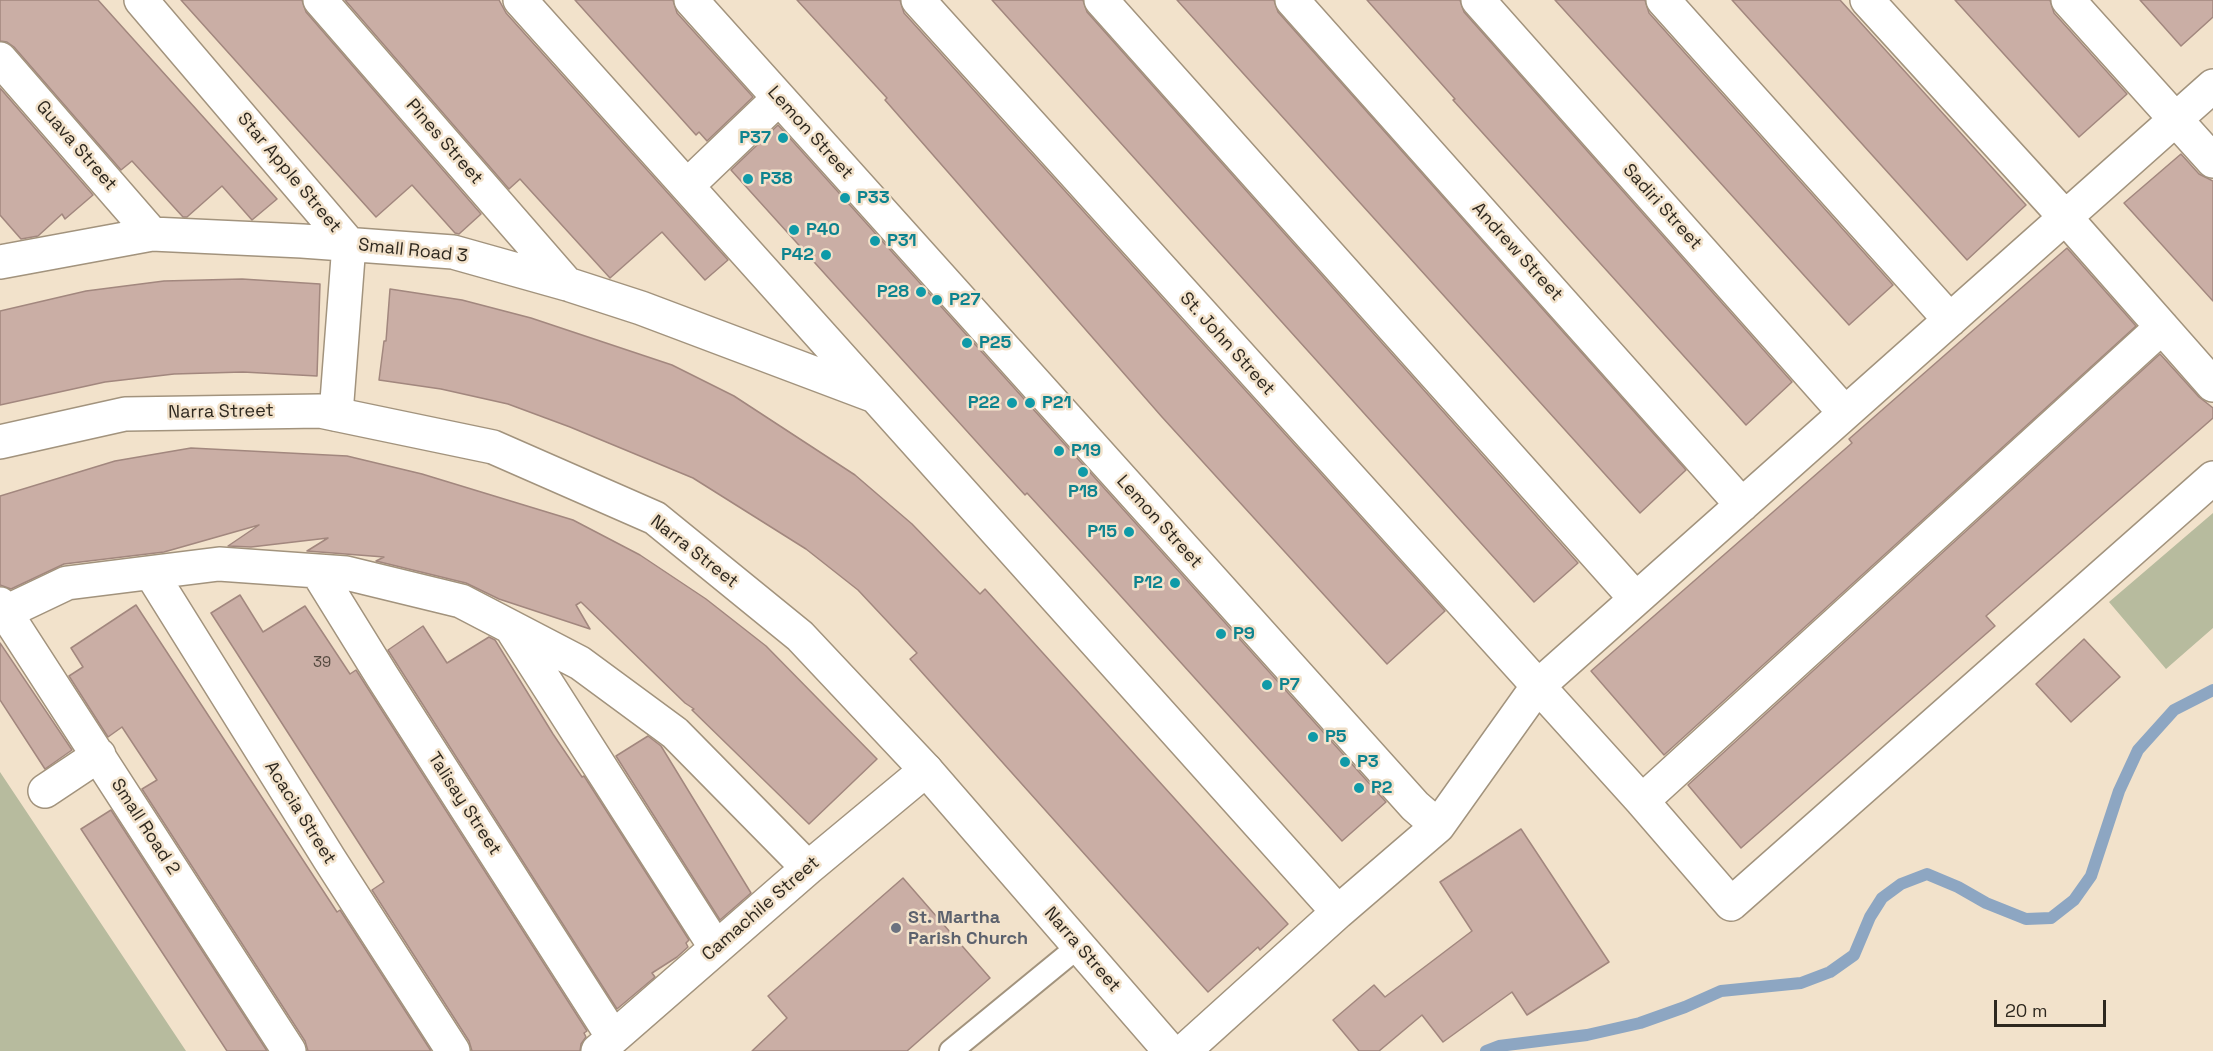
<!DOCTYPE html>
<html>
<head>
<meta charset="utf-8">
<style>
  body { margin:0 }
  #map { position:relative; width:2213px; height:1051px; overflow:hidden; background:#f2e2cb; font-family:"Space Grotesk",sans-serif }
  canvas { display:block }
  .scale { position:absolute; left:1994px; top:1000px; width:112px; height:27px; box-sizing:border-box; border:3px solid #2e281f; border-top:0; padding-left:8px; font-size:18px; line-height:21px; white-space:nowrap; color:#2e281f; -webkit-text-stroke:4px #f2e2cb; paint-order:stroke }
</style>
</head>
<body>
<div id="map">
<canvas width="2213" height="1051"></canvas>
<div class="scale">20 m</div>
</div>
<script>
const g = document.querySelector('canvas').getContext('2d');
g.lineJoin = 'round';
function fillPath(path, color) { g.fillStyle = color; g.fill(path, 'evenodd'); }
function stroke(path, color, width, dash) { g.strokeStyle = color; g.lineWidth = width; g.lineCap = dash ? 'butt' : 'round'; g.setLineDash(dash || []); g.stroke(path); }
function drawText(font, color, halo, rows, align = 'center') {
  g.font = font + ' "Space Grotesk",sans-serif'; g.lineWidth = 5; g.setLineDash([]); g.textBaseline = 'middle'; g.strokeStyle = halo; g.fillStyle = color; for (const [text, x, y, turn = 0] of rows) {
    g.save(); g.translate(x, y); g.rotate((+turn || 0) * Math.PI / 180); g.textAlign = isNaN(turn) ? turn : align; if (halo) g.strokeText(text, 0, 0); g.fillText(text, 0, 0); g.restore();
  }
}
const green = new Path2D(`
  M2213 513V628L2166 669 2109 602Z
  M0 772 186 1051H0Z`);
const stream = new Path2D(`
  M1486 1051 1499 1046 1587 1035 1640 1023 1685 1007 1721 991 1801 983 1830 972 1854 955 1870 917 1882 898 1901 884 1927 874 1958 887 1986 903 2026 919 2051 918 2074 900 2091 876 2119 791 2138 750 2174 710 2213 690`);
const building = new Path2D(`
  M0 0H98L277 199 252 220 222 186 187 217H183L132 161 121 170 14 47 7 42 0 41Z
  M181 0H302L306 12 481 214 459 234 455 233 412 185 376 217Z
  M345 0H499L506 13 728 260 705 280 662 232 610 278 520 179 509 189Z
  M575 0H673L677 13 753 97 707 141 699 132 696 135Z
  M797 0H900L904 13 1445 611 1387 664 1162 417 885 100 887 98Z
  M992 0H1083L1087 12 1578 563 1534 602Z
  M1177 0H1274L1278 12 1686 470 1640 513Z
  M1367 0H1460L1464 12 1792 382 1746 425 1453 100 1455 99Z
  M1555 0H1645L1649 13 1893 285 1849 325Z
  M1732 0H1840L2026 205 1967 260Z
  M1955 0H2050L2054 13 2127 94 2079 137Z
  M2140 0H2213V17L2181 46Z
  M0 88 93 195 65 219 62 214 38 236 21 239 0 215Z
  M778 125 1386 802 1342 841 1081 552 1027 493 1025 495 993 460 731 170Z
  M2181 154 2199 174 2213 181V301L2124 203Z
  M2067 248 2136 326 1664 755 1591 671 1852 443 1849 439Z
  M242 279 320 284 317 376 243 372 174 374 105 382 0 405V311L86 291 164 281Z
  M390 289 462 300 531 318 672 365 734 396 855 475 912 524 980 594 985 589 1288 924 1260 950 1258 947 1208 992 910 659 917 653 858 590 806 549 693 478 570 427 508 404 441 389 379 380 384 341H386Z
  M2160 354 2199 397 2213 408V418L1986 616 1995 626 1741 848 1688 785Z
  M191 448 347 456 422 474 573 520 640 555 706 599 766 646 877 759 809 824 692 710 694 709 685 703 581 602 576 605 590 629 499 599 466 583 376 561 384 557 307 551 328 538 251 547 228 546 259 525 164 552 64 564 11 589 0 585V496L115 461Z
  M240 595 263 632 305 606 350 674 356 670 587 1031 584 1033 586 1037 581 1044 580 1051H472L469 1041 372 890 384 882 211 613Z
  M136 605 337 912 340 910 431 1051H308L305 1041 142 789 157 780 122 727 108 737 69 676 83 667 71 648Z
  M423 626 447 663 489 637 495 640 553 734 582 777 584 776 689 940 686 943 688 947 677 957 652 973 655 977 617 1009 388 650Z
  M2084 639 2120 677 2071 722 2036 684Z
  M0 643 72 750 45 769 0 700Z
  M648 736 661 746 751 893 720 920 616 756Z
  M111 810 267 1051H227L81 829Z
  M1521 829 1609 962 1527 1015 1512 992 1443 1042 1422 1015 1379 1051H1359L1333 1020 1374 985 1385 997 1472 931 1440 882Z
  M903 878 990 978 907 1051H752L787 1018 768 996Z`);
const lane = new Path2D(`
  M951 1051 1079 946`);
const street = new Path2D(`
  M141 0 349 244 336 414
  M320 0 567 284
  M520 0 1338 912
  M691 0 1415 806 1438 826
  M918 0 1642 801 1731 904 2213 478
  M1101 0 1636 599
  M1292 0 1742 505
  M1478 0 1845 413
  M1663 0 1950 320
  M1867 0 2065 217 2213 385
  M2068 0 2213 161
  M0 59 152 234
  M687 186 779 98
  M0 262 152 234 302 241 453 252 567 284 641 308 872 395
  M317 571 382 676 613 1037
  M151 573 330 860 453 1051
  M0 604 289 1051
  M6 612 67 583 219 564 346 573 461 601 580 663 675 733 808 868
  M512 629 716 948
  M45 791 99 755
  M1642 801 2162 327
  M598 1051 808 868 926 770
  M1184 1051 1338 912 1438 826 1537 687 2213 86`);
const secondary = new Path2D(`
  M0 442 125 414 320 411 493 447 655 518 800 636 926 770 1170 1051`);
const markers = [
  [783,138,6,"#0f9aa8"],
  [748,179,6,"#0f9aa8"],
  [845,198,6,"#0f9aa8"],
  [794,230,6,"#0f9aa8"],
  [875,241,6,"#0f9aa8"],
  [826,255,6,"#0f9aa8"],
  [921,292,6,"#0f9aa8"],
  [937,300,6,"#0f9aa8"],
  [967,343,6,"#0f9aa8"],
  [1012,403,6,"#0f9aa8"],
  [1030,403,6,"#0f9aa8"],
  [1059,451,6,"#0f9aa8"],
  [1083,472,6,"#0f9aa8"],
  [1129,532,6,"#0f9aa8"],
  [1175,583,6,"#0f9aa8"],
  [1221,634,6,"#0f9aa8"],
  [1267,685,6,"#0f9aa8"],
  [1313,737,6,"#0f9aa8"],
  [1345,762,6,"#0f9aa8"],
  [1359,788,6,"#0f9aa8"],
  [896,928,6,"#6b7280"]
];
const numberNames = [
  ["39",322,663]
];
const streetNames = [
  ["Lemon Street",810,133,48],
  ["Pines Street",444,142,49],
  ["Guava Street",76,146,49],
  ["Star Apple Street",289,173,50],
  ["Sadiri Street",1662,207,48],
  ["Small Road 3",413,251,6],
  ["Andrew Street",1517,252,48],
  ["St. John Street",1227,344,48],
  ["Narra Street",221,412,-1],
  ["Lemon Street",1159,522,48],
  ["Narra Street",694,552,38],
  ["Talisay Street",464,804,57],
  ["Acacia Street",300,813,58],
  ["Small Road 2",145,827,57],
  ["Camachile Street",761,909,-41],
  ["Narra Street",1082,950,49]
];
const cultureNames = [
  ["P37",771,138,"right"],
  ["P38",760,179],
  ["P33",857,198],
  ["P40",806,230],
  ["P31",887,241],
  ["P42",814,255,"right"],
  ["P28",909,292,"right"],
  ["P27",949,300],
  ["P25",979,343],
  ["P22",1000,403,"right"],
  ["P21",1042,403],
  ["P19",1071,451],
  ["P18",1083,492,"center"],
  ["P15",1117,532,"right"],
  ["P12",1163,583,"right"],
  ["P9",1233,634],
  ["P7",1279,685],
  ["P5",1325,737],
  ["P3",1357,762],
  ["P2",1371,788]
];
const worshipNames = [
  ["St. Martha",908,918],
  ["Parish Church",908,939]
];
fillPath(green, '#b7bb9e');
stroke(stream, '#8da6c2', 12);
fillPath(building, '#caaea5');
stroke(building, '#a2877e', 1.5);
stroke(lane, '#a2937d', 26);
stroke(street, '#a2937d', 36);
stroke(secondary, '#a2937d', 36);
stroke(lane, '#fff', 22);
stroke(street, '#fff', 33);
stroke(secondary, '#fff', 33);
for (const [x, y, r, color] of markers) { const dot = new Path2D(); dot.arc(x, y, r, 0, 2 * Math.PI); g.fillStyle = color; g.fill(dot); stroke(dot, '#f2e2cb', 2); }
drawText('15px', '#554a40', null, numberNames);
drawText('18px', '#2e281f', '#f2e2cb', streetNames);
drawText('bold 18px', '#0d838f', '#f2e2cb', cultureNames, 'left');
drawText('bold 18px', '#5b616d', '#f2e2cb', worshipNames, 'left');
</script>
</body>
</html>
